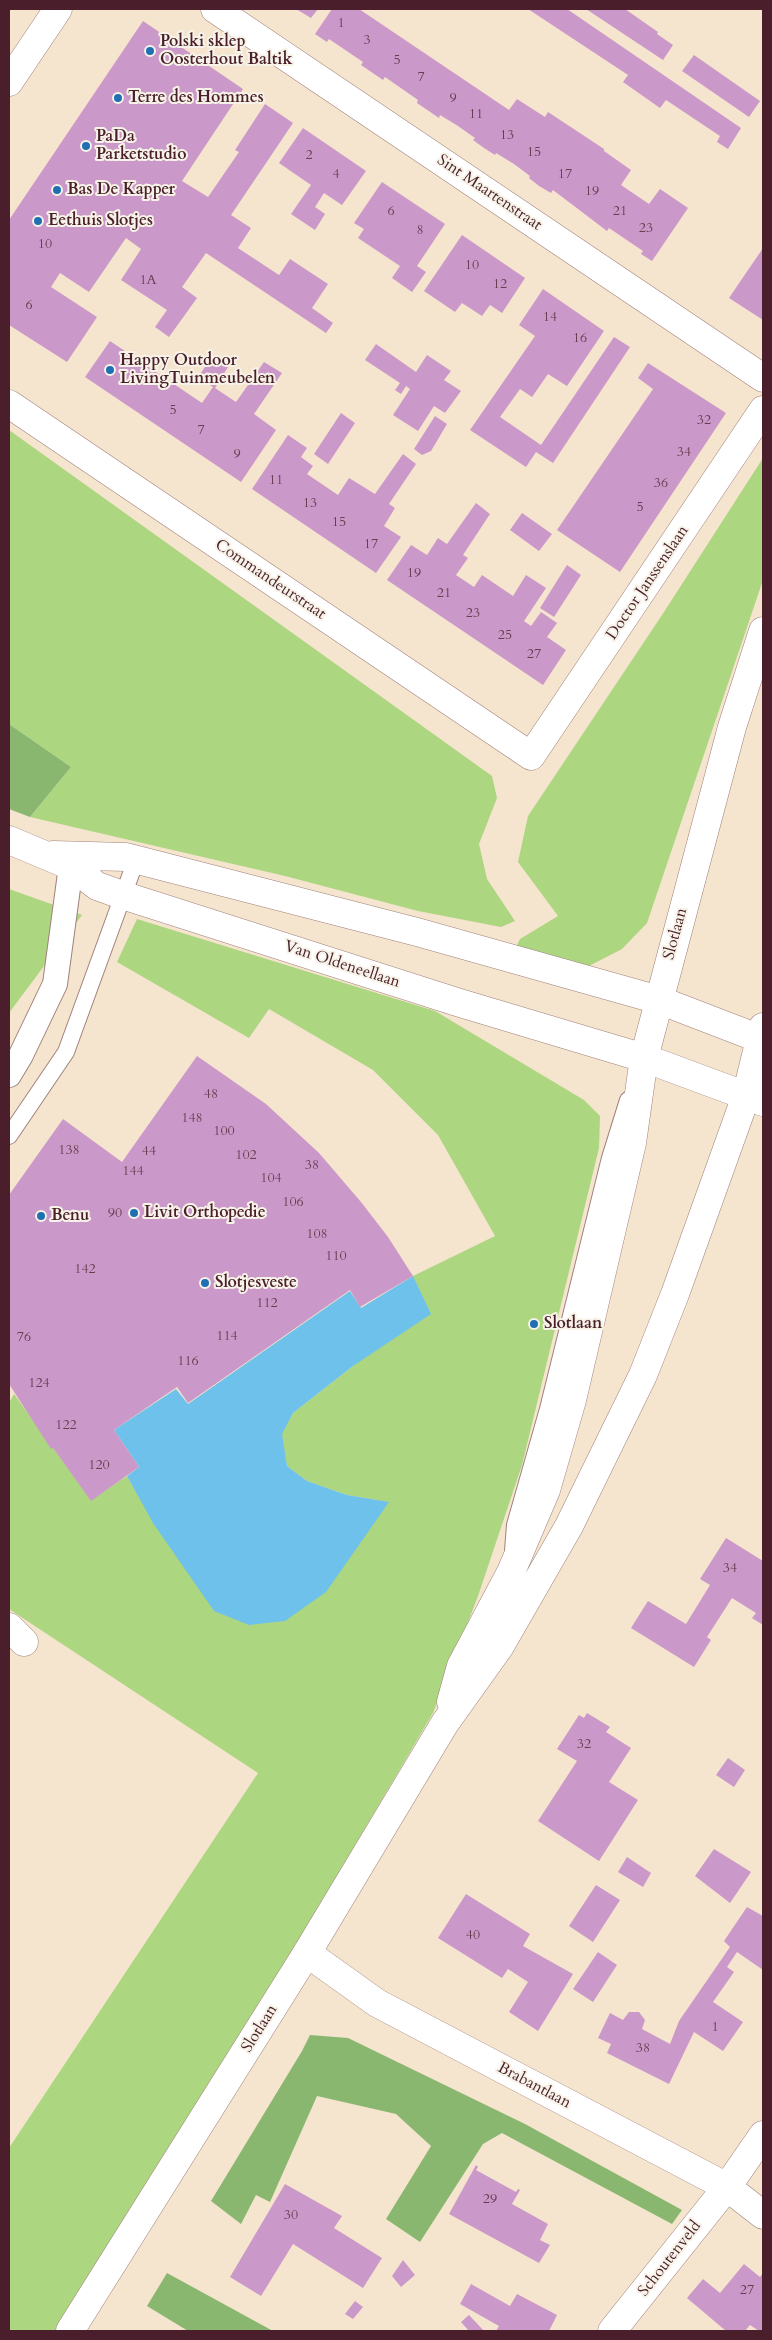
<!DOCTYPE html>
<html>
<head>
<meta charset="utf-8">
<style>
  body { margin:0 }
  #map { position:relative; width:772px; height:2340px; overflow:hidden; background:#f5e4ce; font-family:Cardo,serif }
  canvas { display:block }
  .frame { position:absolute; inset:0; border:10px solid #4a1f2b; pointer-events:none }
</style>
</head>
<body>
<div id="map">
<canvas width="772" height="2340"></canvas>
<div class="frame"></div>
</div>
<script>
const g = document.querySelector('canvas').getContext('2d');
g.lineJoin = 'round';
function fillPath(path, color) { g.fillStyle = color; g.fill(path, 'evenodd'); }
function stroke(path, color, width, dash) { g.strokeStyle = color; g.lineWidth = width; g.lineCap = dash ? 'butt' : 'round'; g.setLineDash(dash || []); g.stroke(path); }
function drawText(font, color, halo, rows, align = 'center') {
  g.font = font + ' Cardo,serif'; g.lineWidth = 4; g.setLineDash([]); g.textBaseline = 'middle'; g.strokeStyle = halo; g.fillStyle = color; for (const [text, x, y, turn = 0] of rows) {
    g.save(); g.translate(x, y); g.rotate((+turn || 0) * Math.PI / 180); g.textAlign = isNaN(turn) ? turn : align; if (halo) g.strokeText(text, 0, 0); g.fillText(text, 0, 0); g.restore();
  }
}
const green = new Path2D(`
  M9 430 492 776 497 798 479 844 487 879 515 921 501 927 418 911 285 876 30 817 71 767 9 724Z
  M763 458V580L647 923 622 949 585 968 516 947 520 939 558 916 518 862 528 816 664 612Z
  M9 889 82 915 9 1013Z
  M137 919 435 1011 584 1100 600 1116 599 1148 522 1465 478 1596 433 1713 69 2331H9V2148L258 1773 9 1609V1403L14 1394 91 1500 127 1476 137 1493 388 1502 347 1495 307 1481 287 1466 281 1434 293 1413 353 1366 413 1276 495 1236 438 1135 373 1070 269 1009 249 1038 117 962Z`);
const forest = new Path2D(`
  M9 724 71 767 30 817 9 809Z
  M310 2035 348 2038 525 2124 682 2210 672 2224 502 2133 483 2144 420 2242 386 2219 431 2146 396 2114 317 2096 270 2202 256 2195 241 2224 211 2201 302 2051Z
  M167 2273 273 2331H188L147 2306Z`);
const water = new Path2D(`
  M413 1276 431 1314 353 1366 293 1413 282 1434 287 1466 307 1481 347 1495 389 1502 326 1592 285 1621 249 1625 214 1611 153 1523 127 1476 139 1467 114 1430 176 1389 188 1404 350 1291 361 1308Z`);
const building = new Path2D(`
  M296 9H318L311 18Z
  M332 9H359L509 110 517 99 545 117 548 112 604 149V151L631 170 621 185 649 204 660 189 688 208 652 261 641 254 643 251 609 228 607 231 553 190 551 193 539 186 529 178 530 176 514 164 496 153 495 155 484 148 473 140 475 138 458 126 440 115 439 118 417 103 418 100 385 77 383 80 361 65 363 62 329 39 327 42 315 34Z
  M528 9H567L741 128 728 149 717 142 720 136 666 100 660 108 623 82 628 75Z
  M586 9H625L658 32 657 34 673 45 663 60Z
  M143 21 243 89 182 181 208 197 239 152 235 150 265 104 293 123 231 215 251 228 238 248 279 275 290 259 328 284 312 308 333 323 326 333 206 253 182 287 197 298 169 337 155 327 167 310 121 280 141 249 126 238 89 292 60 273 51 287 97 317 67 362 9 325V220Z
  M694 55 760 101 749 117 682 71Z
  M303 128 366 171 342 205 324 193 315 207 325 214 315 230 291 214 311 185 279 163Z
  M382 182 445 224 417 266 426 272 412 292 392 278 400 266 358 238 364 229 354 223Z
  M462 235 525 278 502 313 490 305 482 316 462 303 455 312 424 291Z
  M763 248V320L729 298Z
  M543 289 604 331 567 386 548 374 532 397 520 389 500 417 541 445 614 337 630 347 553 463 536 452 526 467 470 430 535 336 519 325Z
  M110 341 202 403 213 387 198 377 212 357 228 367 215 388 236 402 264 362 282 373 254 414 276 430 241 482 85 377Z
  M376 344 416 372 427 355 451 371 444 380 461 391 445 413 434 406 418 431 393 415 410 389 406 386 401 394 395 390 400 383 365 360Z
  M648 363 726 413 620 572 557 530 653 389 638 378Z
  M341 413 355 423 328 464 314 454Z
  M435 416 447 424 431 451 422 455 414 449Z
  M288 435 307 448 301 457 313 466 307 474 338 495 349 478 375 494 403 454 416 464 389 504 395 508 384 526 401 537 376 573 252 489Z
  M476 503 490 514 463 555 468 558 456 575 474 587 482 575 513 596 526 575 546 588 524 621 531 626 541 612 557 623 547 637 566 650 543 685 387 580 411 545 427 555 438 538 447 544Z
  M522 513 552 534 539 551 510 530Z
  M567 565 581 575 554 617 540 608Z
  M197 1056 266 1104 319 1153 361 1202 388 1237 413 1276 360 1307 350 1290 188 1403 177 1387 114 1430 139 1467 91 1501 53 1448 51 1449 9 1384V1195L63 1119 122 1162Z
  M726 1538 763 1561V1625L752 1618 756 1613 732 1598 707 1637 711 1640 694 1667 631 1628 648 1601 686 1624 710 1585 700 1579Z
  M587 1713 610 1727 606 1732 631 1748 609 1782 638 1800 599 1861 538 1821 577 1761 557 1749 579 1715 584 1718Z
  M728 1758 745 1770 734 1787 716 1775Z
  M714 1849 751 1872 730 1903 695 1876Z
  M627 1857 651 1873 643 1887 618 1872Z
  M596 1885 620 1900 593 1942 569 1926Z
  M466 1894 530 1934 523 1946 573 1974 538 2031 509 2012 528 1982 508 1969 502 1978 438 1938Z
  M747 1907 763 1916V1970L737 1952 727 1967 734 1972 713 2002 743 2022 723 2051 694 2032 669 2084 607 2053 611 2044 598 2038 610 2013 623 2020 629 2012H639L645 2020 642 2029 670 2044 679 2021 730 1947 724 1941Z
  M598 1952 617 1965 593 2002 573 1989Z
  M476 2165 478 2167 476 2170 516 2192 518 2189 520 2190 512 2204 548 2224 540 2240 550 2245 539 2263 449 2214Z
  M285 2184 342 2216 334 2228 382 2258 363 2288 293 2244 261 2296 230 2277Z
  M403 2260 415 2275 401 2287 392 2276Z
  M744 2264 760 2277 763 2273V2331H759L750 2325 745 2331H726L687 2298 703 2279 720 2293Z
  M471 2284 510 2306 517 2294 557 2315 549 2331H496L499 2326 460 2304Z
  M355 2301 363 2307 353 2319 345 2314Z
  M469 2315 484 2331H469L461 2322Z`);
const service = new Path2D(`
  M9 1136 66 1052 136 860
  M513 1551 515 1525 548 1409 610 1158 628 1100`);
const pedestrian = new Path2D(`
  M9 1075 21 1055 55 984 71 866`);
const minor = new Path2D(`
  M215 9 763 378
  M9 82 58 9
  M9 404 531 756 763 410
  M9 840 71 866 97 886 122 895 460 1003 644 1058 763 1102
  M53 855 126 857 417 932 659 1000 763 1040
  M9 1627 24 1642
  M307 1953 377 2003 727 2187 763 2215
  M612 2331 727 2187 763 2135`);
const tertiary = new Path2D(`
  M451 1702 461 1666 511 1572 546 1490 572 1400 632 1143 644 1058 732 727 763 631
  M70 2331 307 1953 445 1723 500 1646 569 1526 643 1375 675 1294 746 1096 763 1027`);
const markers = [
  [150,51,5,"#1f6fb2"],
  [118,98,5,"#1f6fb2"],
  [86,146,5,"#1f6fb2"],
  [57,190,5,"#1f6fb2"],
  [38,221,5,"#1f6fb2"],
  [110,370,5,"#1f6fb2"],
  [134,1213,5,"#1f6fb2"],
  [41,1216,5,"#1f6fb2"],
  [205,1283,5,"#1f6fb2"],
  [534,1324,5,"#1f6fb2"]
];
const numberNames = [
  ["1",341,24],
  ["3",367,41],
  ["5",397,61],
  ["7",421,78],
  ["9",453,99],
  ["11",476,115],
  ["13",507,136],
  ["15",534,153],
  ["2",309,156],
  ["4",336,175],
  ["17",565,175],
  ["19",592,192],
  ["6",391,212],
  ["21",620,212],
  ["23",646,229],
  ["8",420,231],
  ["10",45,245],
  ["10",472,266],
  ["1A",148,281],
  ["12",500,285],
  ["6",29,306],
  ["14",550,318],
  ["16",580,339],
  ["5",173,411],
  ["32",704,421],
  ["7",201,431],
  ["34",684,453],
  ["9",237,455],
  ["11",276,481],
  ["36",661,484],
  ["13",310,504],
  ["5",640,508],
  ["15",339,523],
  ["17",371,545],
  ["19",414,574],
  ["21",444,594],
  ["23",473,614],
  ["25",505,636],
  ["27",534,655],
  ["48",211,1095],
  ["148",192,1119],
  ["100",224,1132],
  ["138",69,1151],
  ["44",149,1152],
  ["102",246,1156],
  ["38",312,1166],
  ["144",133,1172],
  ["104",271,1179],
  ["106",293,1203],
  ["90",115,1214],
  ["108",317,1235],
  ["110",336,1257],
  ["142",85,1270],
  ["112",267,1304],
  ["114",227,1337],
  ["76",24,1338],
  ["116",188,1362],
  ["124",39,1384],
  ["122",66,1426],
  ["120",99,1466],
  ["34",730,1569],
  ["32",584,1745],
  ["40",473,1936],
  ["1",715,2028],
  ["38",643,2049],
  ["29",490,2200],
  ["30",291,2216],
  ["27",747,2291]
];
const poiNames = [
  ["Polski sklep",160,42],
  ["Oosterhout Baltik",160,60],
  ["Terre des Hommes",128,98],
  ["PaDa",96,137],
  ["Parketstudio",96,155],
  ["Bas De Kapper",67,190],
  ["Eethuis Slotjes",48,221],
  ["Happy Outdoor",120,361],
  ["LivingTuinmeubelen",120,379],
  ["Livit Orthopedie",144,1213],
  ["Benu",51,1216],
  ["Slotjesveste",215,1283],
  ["Slotlaan",544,1324]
];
const streetNames = [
  ["Sint Maartenstraat",489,193,34],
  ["Commandeurstraat",270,580,34],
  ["Doctor Janssenslaan",648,583,-56],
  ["Slotlaan",676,934,-75],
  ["Van Oldeneellaan",342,965,18],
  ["Slotlaan",260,2029,-58],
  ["Brabantlaan",534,2086,28],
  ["Schoutenveld",670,2259,-52]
];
fillPath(green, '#add681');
fillPath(forest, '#8ab76f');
fillPath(water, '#6ec1ea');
fillPath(building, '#cb99c9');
stroke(service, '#a0827c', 18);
stroke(pedestrian, '#a0827c', 26);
stroke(minor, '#a0827c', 29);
stroke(tertiary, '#a0827c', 29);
stroke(service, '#fff', 16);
stroke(pedestrian, '#fff', 24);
stroke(minor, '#fff', 28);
stroke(tertiary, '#fff', 28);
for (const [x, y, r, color] of markers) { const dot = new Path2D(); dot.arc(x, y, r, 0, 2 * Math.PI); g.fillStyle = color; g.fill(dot); stroke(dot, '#f7f3e8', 2); }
drawText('14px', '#6a3e52', null, numberNames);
drawText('bold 16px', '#4a1f2b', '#f7f3e8', poiNames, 'left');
drawText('16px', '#4a1f2b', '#f7f3e8', streetNames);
</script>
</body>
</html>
